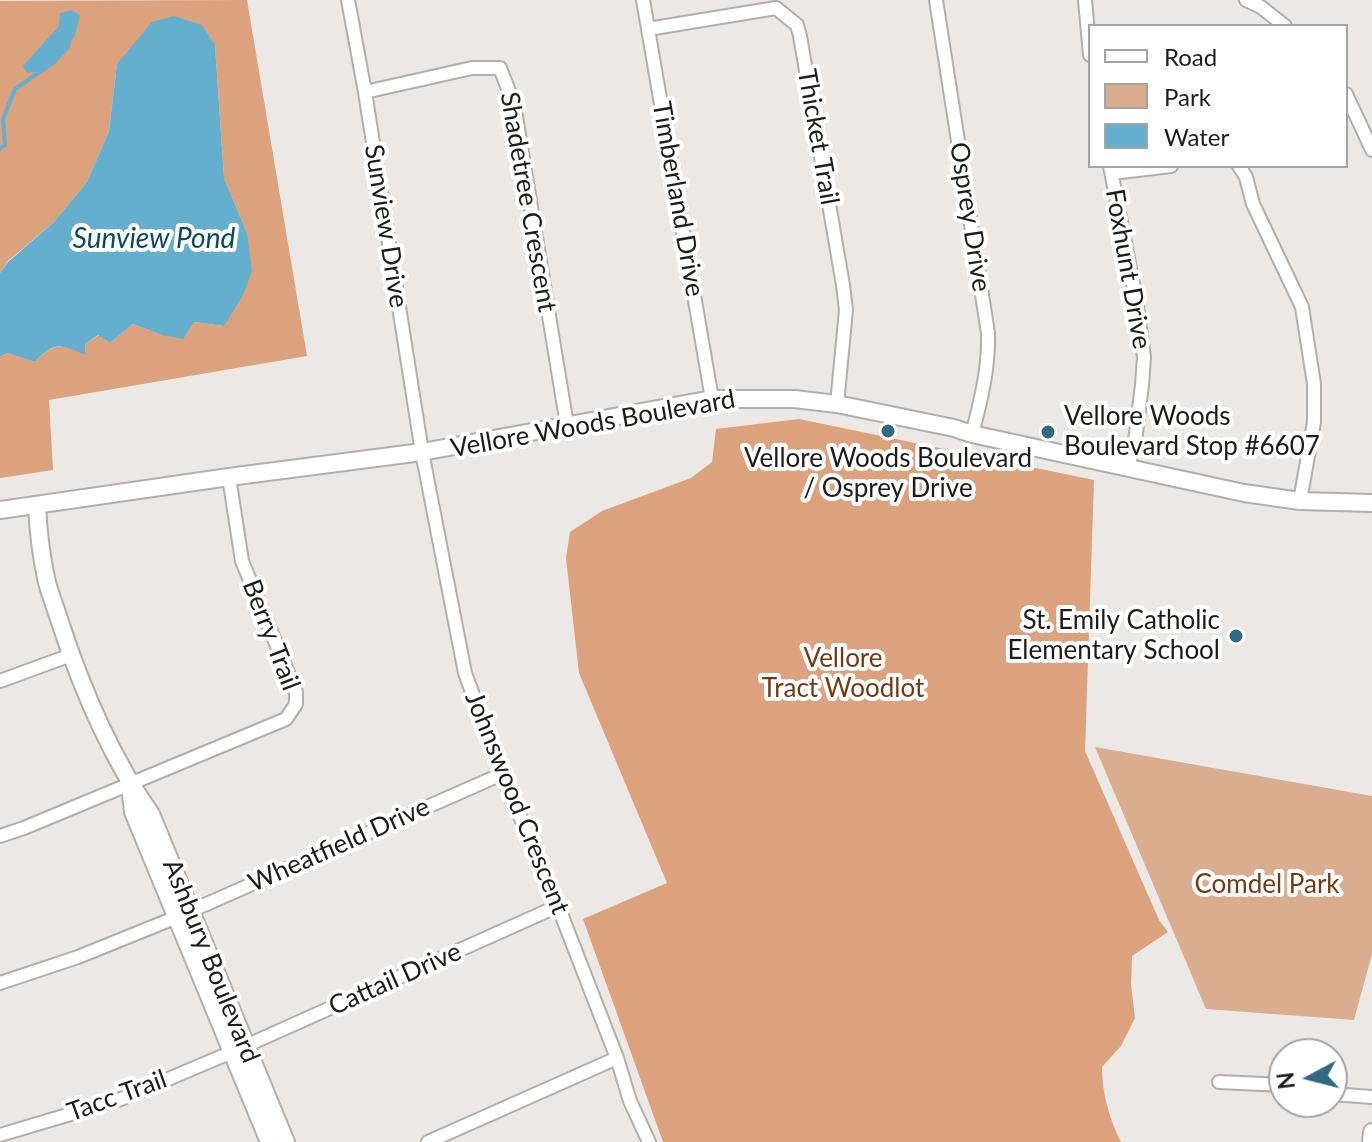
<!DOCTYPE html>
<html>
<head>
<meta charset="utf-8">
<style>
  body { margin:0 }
  #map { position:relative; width:1372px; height:1142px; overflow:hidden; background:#ece8e6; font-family:Lato,sans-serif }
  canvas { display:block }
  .legend { position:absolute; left:1088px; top:24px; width:260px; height:144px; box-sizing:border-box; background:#fff; border:2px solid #a5a4a4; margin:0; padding:10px 14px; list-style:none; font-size:24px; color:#1d1c1b }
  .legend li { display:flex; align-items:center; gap:16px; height:40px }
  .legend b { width:40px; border:2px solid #a5a4a4 }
  .north { position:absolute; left:1268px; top:1038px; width:80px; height:80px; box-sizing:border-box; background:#fff; border:2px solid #a5a4a4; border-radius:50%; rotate:263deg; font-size:22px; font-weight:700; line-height:32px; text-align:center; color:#1d1c1b }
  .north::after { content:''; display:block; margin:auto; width:28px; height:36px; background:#2f6a82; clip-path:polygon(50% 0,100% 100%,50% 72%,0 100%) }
</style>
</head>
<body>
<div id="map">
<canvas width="1372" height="1142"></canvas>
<ul class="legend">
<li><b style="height:10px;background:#fff"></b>Road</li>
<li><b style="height:22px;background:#daac90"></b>Park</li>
<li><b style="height:22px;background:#65afce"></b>Water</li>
</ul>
<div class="north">N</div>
</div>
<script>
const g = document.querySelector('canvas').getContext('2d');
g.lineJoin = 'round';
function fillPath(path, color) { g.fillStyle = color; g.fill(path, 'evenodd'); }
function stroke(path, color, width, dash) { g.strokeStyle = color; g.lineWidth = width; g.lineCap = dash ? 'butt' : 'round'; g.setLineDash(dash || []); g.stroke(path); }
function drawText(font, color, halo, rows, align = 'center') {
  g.font = font + ' Lato,sans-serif'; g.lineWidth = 8; g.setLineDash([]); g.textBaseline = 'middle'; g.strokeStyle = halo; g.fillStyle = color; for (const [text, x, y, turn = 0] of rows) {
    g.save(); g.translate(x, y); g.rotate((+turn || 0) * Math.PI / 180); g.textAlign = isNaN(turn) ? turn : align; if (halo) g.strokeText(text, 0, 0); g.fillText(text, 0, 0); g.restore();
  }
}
const green = new Path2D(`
  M1095 747 1372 796V954L1354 1020 1206 1009Z`);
const forest = new Path2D(`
  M247 0 307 356 49 400 53 470 0 478V357L7 353 35 362C54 341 61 345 86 354L85 344 99 335 110 343 133 324 162 335 194 322 224 326 247 233 224 178 215 45 117 64 109 131 87 182 54 222 8 261 0 273V1Z
  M799 419 1094 480 1085 751 1159 920 1168 932 1132 956 1131 985 1135 1018 1121 1046 1102 1067C1102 1092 1109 1119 1121 1142H663L583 919 667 883 579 673 566 558 570 532 602 511 691 478 712 462 716 429Z`);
const water = new Path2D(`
  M72 10 80 15 75 35 64 51 41 71 27 73 23 66 59 26 60 13Z
  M174 16 202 25 215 45 224 178 247 233 252 271 243 295 224 326 194 322 183 339 162 335 133 324 110 343 98 335 85 344 86 355C61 345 55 340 35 362L7 353 0 357V273L8 262 54 222 87 182 109 131 117 64 152 22Z`);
const stream = new Path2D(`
  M0 149 5 145 3 119 15 89 54 62 68 47 69 43`);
const street = new Path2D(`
  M348 0 365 92 422 452 465 673 502 774 558 906 617 1058 630 1101 649 1142
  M643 0 712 399
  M936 0 988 333C989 368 981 400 972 434
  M1085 0 1090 55
  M1246 0 1261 7 1285 26
  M648 29 776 8 797 25 800 36 843 285 846 310 837 404
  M365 92 472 68H500L514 104 567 425
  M1346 94 1372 150
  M1110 166 1136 299 1144 357 1142 385 1134 449 1127 467
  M1239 166 1246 177 1253 204 1302 307 1314 384V422L1300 501
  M1112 173 1171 166
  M0 681 71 655
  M0 836 24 828 286 719 296 704V692L242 561 229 477
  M0 983 78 957 177 917 502 774
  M1219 1082 1284 1085
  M1332 1094 1372 1097
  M0 1135 121 1099 232 1052 558 906
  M428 1142 617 1058`);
const secondary = new Path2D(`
  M37 505C38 529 41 554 46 578 49 592 55 606 59 619 81 687 110 756 151 814L286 1142
  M0 510 229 477 422 452 712 399H794L837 404 954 428 972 434 1244 493 1300 501 1372 503
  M130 785 133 812 269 1142
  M1371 1142 1372 1132`);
const markers = [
  [888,431,8,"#2f6a82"],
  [1048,432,8,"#2f6a82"],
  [1236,636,8,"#2f6a82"]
];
const streetNames = [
  ["Thicket Trail",818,137,80],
  ["Timberland Drive",678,199,80],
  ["Shadetree Crescent",528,202,80],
  ["Osprey Drive",970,217,81],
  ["Sunview Drive",386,226,81],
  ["Foxhunt Drive",1128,269,80],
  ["Vellore Woods Boulevard",593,424,-10],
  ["Berry Trail",271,635,69],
  ["Johnswood Crescent",517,803,68],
  ["Wheatfield Drive",339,845,-24],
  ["Ashbury Boulevard",211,961,68],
  ["Cattail Drive",395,979,-24],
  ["Tacc Trail",117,1096,-20]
];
const poiNames = [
  ["Vellore Woods",1064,417],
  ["Boulevard Stop #6607",1064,447],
  ["Vellore Woods Boulevard",888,459,"center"],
  ["/ Osprey Drive",888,489,"center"],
  ["St. Emily Catholic",1220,621,"right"],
  ["Elementary School",1220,651,"right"]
];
const parkNames = [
  ["Vellore",843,659],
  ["Tract Woodlot",843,689],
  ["Comdel Park",1267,885]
];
const waterNames = [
  ["Sunview Pond",154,239]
];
fillPath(green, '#daac90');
fillPath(forest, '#dca17d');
fillPath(water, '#65afce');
stroke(stream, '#65afce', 4);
stroke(street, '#b2aeac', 16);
stroke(secondary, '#b2aeac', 20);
stroke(street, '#fff', 12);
stroke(secondary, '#fff', 16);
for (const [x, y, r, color] of markers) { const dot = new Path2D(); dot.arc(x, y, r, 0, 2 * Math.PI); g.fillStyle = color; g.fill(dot); stroke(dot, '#fff', 3); }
drawText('26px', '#1d1c1b', '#fff', streetNames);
drawText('26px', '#1d1c1b', '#fff', poiNames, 'left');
drawText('26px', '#723b13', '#fff', parkNames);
drawText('italic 28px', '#0b4b60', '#fff', waterNames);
</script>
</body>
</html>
